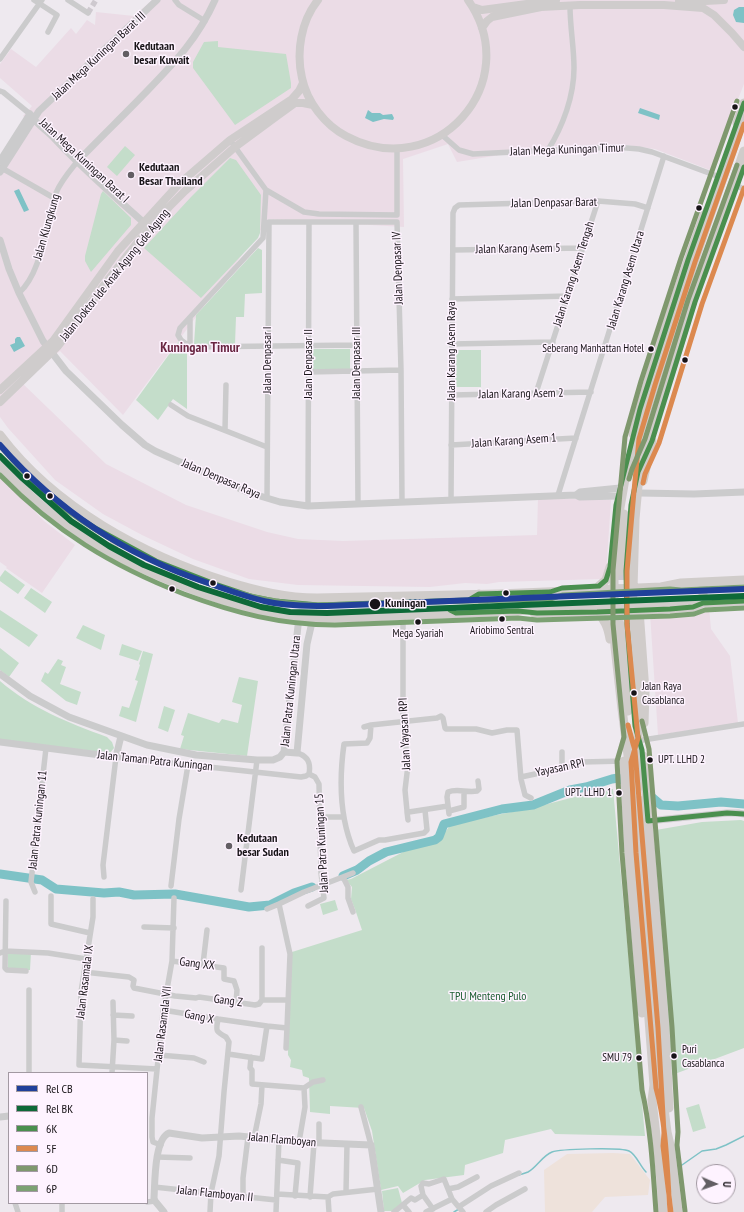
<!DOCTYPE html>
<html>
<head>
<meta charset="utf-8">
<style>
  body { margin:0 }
  #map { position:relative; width:744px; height:1212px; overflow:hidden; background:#eee9ef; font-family:"PT Sans Narrow",sans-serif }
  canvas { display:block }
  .legend { position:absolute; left:8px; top:1072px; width:140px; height:132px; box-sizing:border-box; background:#fef3ff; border:1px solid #a299a2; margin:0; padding:5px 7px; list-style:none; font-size:12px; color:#171317 }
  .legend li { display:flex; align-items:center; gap:8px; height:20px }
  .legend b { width:20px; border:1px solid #a299a2 }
  .north { position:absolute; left:696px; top:1164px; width:40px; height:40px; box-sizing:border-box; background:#fef3ff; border:1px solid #a299a2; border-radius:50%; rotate:92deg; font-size:11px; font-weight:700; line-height:16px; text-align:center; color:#171317 }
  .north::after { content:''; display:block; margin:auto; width:14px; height:18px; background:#625e63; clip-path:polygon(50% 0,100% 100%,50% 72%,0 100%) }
</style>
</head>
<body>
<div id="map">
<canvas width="744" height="1212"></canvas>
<ul class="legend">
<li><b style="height:5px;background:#20409a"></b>Rel CB</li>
<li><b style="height:5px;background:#0e6938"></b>Rel BK</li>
<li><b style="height:5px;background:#4a8f4e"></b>6K</li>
<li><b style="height:5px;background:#dc894f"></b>5F</li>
<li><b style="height:5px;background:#7f986e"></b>6D</li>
<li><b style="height:5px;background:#7ca173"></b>6P</li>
</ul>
<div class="north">U</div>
</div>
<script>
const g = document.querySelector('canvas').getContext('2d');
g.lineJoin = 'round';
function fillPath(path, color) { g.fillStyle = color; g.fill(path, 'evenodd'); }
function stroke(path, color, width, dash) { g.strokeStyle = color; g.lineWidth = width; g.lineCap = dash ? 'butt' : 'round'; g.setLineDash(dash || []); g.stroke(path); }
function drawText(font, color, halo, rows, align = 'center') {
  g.font = font + ' "PT Sans Narrow",sans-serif'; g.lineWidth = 3; g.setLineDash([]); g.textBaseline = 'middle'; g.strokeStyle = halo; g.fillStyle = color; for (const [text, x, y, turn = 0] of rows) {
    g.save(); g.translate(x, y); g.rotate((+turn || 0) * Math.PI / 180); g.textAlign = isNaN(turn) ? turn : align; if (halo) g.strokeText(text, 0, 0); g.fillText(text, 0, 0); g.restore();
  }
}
const commercial = new Path2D(`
  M152 0H744V84L710 170 655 149 619 144 555 146 457 162 448 144 403 159 404 227 269 219 123 415 60 351 21 382 106 464 186 505 267 532 298 539 343 541 537 535 538 498 611 500 606 575 601 579 499 582 487 584 465 583 430 587 298 585 249 579 193 559 142 535 103 514 55 480 8 428 0 417V175L31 123 23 116 32 106 0 78V64L11 49 36 67 71 28 76 34 87 20 95 25 96 12 134 16Z
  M0 475 44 521 75 545 42 593 6 568 7 567 0 562Z
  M709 607 711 629 730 656 738 723 658 735 650 613Z`);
const industrial = new Path2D(`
  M613 1153 630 1154 650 1180 648 1195 605 1197 592 1212H545L544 1170 567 1154Z`);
const green = new Path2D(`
  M218 41V47L286 54 291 83V88L235 125 193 68V62L204 42Z
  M125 146 135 155 117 176 107 167Z
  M230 158 236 160 261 195 260 233 258 238 201 298 144 248 191 197Z
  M103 191 131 218V225L91 272 85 261V256L101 194Z
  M258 248 262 250V293L245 294 244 317H236L235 344H194L196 315Z
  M178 342 187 349V409L173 399 158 420 136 400Z
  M312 349H350V370L312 371Z
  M455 350H481V387H455Z
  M5 570 25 585 18 594 0 581V577Z
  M31 588 52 602 45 613 24 598Z
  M0 610 38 635 29 647 0 627Z
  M83 625 105 635 101 650 76 638Z
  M122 644 142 651 138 661 119 655Z
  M0 648 19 663 9 677 0 670Z
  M143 651 153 654 136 722 119 716 122 706 129 708 138 681 135 680 140 665 139 664Z
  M58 659 63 661 61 665 66 667 60 684 81 692 77 705 66 701 41 681 45 672 48 674Z
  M239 677 258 681 247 756 180 749 184 736 181 735 188 713 219 723 222 719 238 723 242 705 232 702Z
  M0 681C31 708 69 723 107 737L112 742 114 748 110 753 0 740Z
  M164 706 175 710 168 732 158 728Z
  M613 789 645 1136 555 1134 551 1129 505 1140 503 1153 465 1165 464 1175 425 1180 403 1193 398 1186 381 1190 372 1131 364 1108 330 1106V1114L310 1112 309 1078 303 1076 302 1070 290 1067 291 1060 288 1055V1000L292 952 362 930 356 912 351 899 352 887 346 880 351 879 409 849 438 842 451 824 532 808 590 793Z
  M741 820 744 821V1048L672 1075 655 833 656 830 702 822Z
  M335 900 338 910 323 915 320 904Z
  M8 952H31L30 970H8Z
  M699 1104 706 1128 693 1132 686 1108Z
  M398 1188 402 1203 395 1211H384L382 1191Z`);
const water = new Path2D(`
  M739 7H744V23L736 22 733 15 734 10Z
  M640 108 660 115 659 120 638 113Z
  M368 110 372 113H380L383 115 392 114 394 118 393 120 384 119 373 122 365 118Z
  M19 189 29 210 24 212 14 191Z
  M17 337H20L25 346 14 352 10 345 15 343V339Z`);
const stream = new Path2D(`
  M682 1165 702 1151 716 1149 726 1145 744 1136
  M519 1175C522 1174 526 1173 528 1172 537 1167 542 1156 552 1152 560 1149 620 1147 629 1151 636 1154 640 1166 646 1172
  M454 1212 459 1209`);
const river = new Path2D(`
  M648 794 661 805 678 806 721 802 744 804
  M0 874 42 880 56 889 104 893 119 892 134 895 175 894 249 907 270 905 294 893 312 887
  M343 876 357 870 369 861 386 852 435 840 439 837 444 824 502 809 533 805 570 790 586 787 612 779 618 778 624 781`);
const minorTunnel = new Path2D(`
  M88 13 96 0`);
const primaryTunnel = new Path2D(`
  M620 571V624
  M626 571 627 624`);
const minor = new Path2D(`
  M34 0 57 15 48 32
  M68 0 88 13
  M175 0 179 5 205 21
  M0 59 42 0
  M0 91 3 92 30 114
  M442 135 459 150 473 154 615 147 639 149 652 152 717 176
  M230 140 266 190 304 212 319 214 397 215V149
  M548 150C563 126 574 96 574 68 574 47 570 27 570 6
  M0 167 54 198
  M737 186 744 189
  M356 222 358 504
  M453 250 583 248
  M19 293C44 270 44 223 56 193 61 181 69 172 77 162
  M452 299 568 296
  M452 344 553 342
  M190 347 181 340 178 335 180 328 263 238 266 190
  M190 347 357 345
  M190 347V318
  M309 372 401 370
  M536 393 598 201
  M452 395 591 392
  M171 405 188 416 267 447
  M225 430 226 385
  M451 445 576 438
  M558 495 664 156
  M267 498 269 222H397L401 370 402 502
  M451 500 453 213 455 208 459 205 598 201 635 204 648 208
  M308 506 309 222
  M403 616V722L408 765 405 790 407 811 409 812 448 806
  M371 725 370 738 367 743 344 744C339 780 339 817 354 851L379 840H385L424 833 427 830 425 810
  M364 727 371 725 437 718 441 716 443 718 445 728 446 729H476L492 733 507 730H517L521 779 525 795 531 798
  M643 740 744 724
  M562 752V768
  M297 753C308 756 311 763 309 774
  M521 777 573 766 582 762 624 761
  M449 811 464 807V792
  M407 812 408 820
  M449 814 447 797 448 792C457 788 467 793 477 791L479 789 478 781
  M320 817H343
  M104 877 103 865 116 757 301 777 306 776 309 774
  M343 877 348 887V898L353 912
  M171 886 179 819 188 765
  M241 890 257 760
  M35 892 31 882 46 748
  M51 896V924L90 933
  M93 899V917L81 992 79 1065 157 1069
  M6 901 5 968 7 970 26 971
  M308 906 324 898 321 873 319 784 315 777 309 774
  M267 909 279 904
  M144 927 174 928
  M0 953 5 951 48 953 86 959
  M172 961 224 968V979L234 981 237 990 236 1003
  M203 964 207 930
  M84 972 129 977 134 980 133 986 134 988 175 996 196 998 199 997 255 1005 259 1004 262 1000H288
  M262 1000V948
  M163 1010 218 1019C216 1031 215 1031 226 1037L229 1042 224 1092 219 1156 211 1193 210 1212
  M113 1015 132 1016
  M218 1019 267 1026 262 1059 228 1054
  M267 1026 287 1028 290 954 279 904 304 892 353 873
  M114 1040 127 1041
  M286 1048 287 1028
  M159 1055 194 1058 204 1062
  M251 1057 250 1068 252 1070V1084L304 1088
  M29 1073V990
  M112 1073 114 1040 113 1002
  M304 1088 313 1082 323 1080
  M361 1107 371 1145
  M319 1124V1143
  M254 1138 261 1104 262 1085
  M299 1142 305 1107 304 1088
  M161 1145 153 1142 152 1137V1118L163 1012 172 961 174 898
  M157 1157 190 1158
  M278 1160 298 1163 295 1196
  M154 1187 276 1200
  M448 1189 458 1187 477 1177
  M346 1192 347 1144
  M277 1194 328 1197 333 1194 378 1189
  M423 1195 433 1209
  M243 1197V1178L248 1137
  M310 1197 314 1143
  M328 1197 329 1212
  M147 1202 155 1201
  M15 1203 18 1212
  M403 1205 409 1212
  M458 1206H460L491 1186 519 1173
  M62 1212V1203
  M276 1212 279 1140
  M394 1212 411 1198 415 1200 423 1195 421 1186 423 1183 429 1184 444 1179 452 1199 463 1212
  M426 1212 452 1199
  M486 1212 496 1205 525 1189`);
const tertiary = new Path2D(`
  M30 114C36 124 46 130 54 138 82 168 113 195 143 222
  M78 157 101 178
  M0 161 30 114
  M77 162C100 138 124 115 148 90 176 61 198 38 215 0
  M0 172 39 111 157 0
  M0 240 9 269 19 293 43 341 66 371 122 425 145 445 155 451 250 493 280 502 308 506 576 495 580 492 620 488
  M640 493 694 494 744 492
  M576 495 580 497 618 496
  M0 674 30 696 69 717 147 745 196 755 257 760H273L280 757 284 752
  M0 742 116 757 121 736
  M284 752 297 753 307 644 313 618
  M284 752 299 617
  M648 821 727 813H738L744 814
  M0 1117 9 1116
  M164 1212 155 1201 154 1198C155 1184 154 1139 169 1133L202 1138 239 1136 299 1142 371 1145 381 1212`);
const secondary = new Path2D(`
  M318 0C301 21 296 52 302 78 307 102 325 125 346 136 436 184 526 83 468 0
  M679 0 705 1 724 0
  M473 7 482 10 556 0
  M482 28 487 21 492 17 541 7 580 5H664L703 8 714 15 732 33 744 47
  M0 390 53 341 118 251 179 184 230 140 292 99 299 91 303 83
  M0 402 58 346 108 280 141 238 169 207 185 191 235 147 277 116 295 103H303L313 105`);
const primary = new Path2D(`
  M737 123 744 103
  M633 434C653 359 679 286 705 212
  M0 435C55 508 143 555 228 582 258 591 286 598 317 598L499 594 661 587 681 583 744 580
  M0 465C56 528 120 563 199 592 232 604 265 615 301 617 331 620 361 617 391 616 434 614 476 613 518 611L545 607 678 602 703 603V582
  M643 481 652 441
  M115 556C112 545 112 541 124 538
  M620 571 624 514
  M626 571 628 541
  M599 586 606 580 610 567
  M639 610 645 691 644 723
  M478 612 484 603 479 594
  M597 612C605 620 608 627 610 639
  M534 613 597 612 670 609 693 607 703 603 744 601
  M620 624 628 711
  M643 756 665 1028 669 1108
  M624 761 629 853 642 1013
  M638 787V712L632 623 635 519 640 464 642 457 671 372 696 291 744 151
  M639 800 660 1077 667 1132 670 1145 678 1212
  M663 1212 661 1180 652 1100 654 1085 630 771 622 709 615 647 614 627V562L618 519 625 479 694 262 744 117`);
const bus1 = new Path2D(`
  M744 167 695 302 652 441 638 472 631 505 626 571 627 624 635 726 642 750 648 821 727 813 744 814
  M52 496 75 515 97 529 156 561 215 584 254 597 275 601 318 605 469 600 479 594 550 592 562 588 599 586 606 580 610 567 616 505 640 409 688 260 744 103
  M450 610 456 613 518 611 537 613 597 612 670 609 693 607 703 603 744 601`);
const bus2 = new Path2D(`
  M643 483 645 474 659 443 702 304 744 188
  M628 725 635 751 658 1028 664 1133 663 1146 671 1212
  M670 1211C667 1171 667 1127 656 1088L636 853 631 762 638 738 627 624V571L634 491 639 439 655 385 695 262 744 124`);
const bus3 = new Path2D(`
  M629 479 632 469 645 439 688 300 737 165
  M642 721 649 749 672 1027 678 1132 677 1145 685 1211
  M656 1212C653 1171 651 1130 642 1090L622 853 617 761 624 737 613 624V570L625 437 641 381 681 258 737 101`);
const bus4 = new Path2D(`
  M0 446C13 461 27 476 42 490 108 549 228 603 317 605L550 599 563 595 670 589 681 590 744 587
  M0 475C54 531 112 566 184 594 235 613 281 625 335 625L518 618 537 620 670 616 694 614 705 610 744 608`);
const rail1 = new Path2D(`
  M0 445C58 511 125 555 208 583 228 590 249 598 269 602 288 606 308 606 327 606L744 589`);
const rail2 = new Path2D(`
  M0 456 21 477 71 521 109 546 144 565 198 587 261 607 290 612 327 613 744 596`);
const markers = [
  [126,54,4,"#625e63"],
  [735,107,3.5,"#171317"],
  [131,175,4,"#625e63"],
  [699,208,3.5,"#171317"],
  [651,349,3.5,"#171317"],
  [685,360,3.5,"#171317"],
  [27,476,3.5,"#171317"],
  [50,496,3.5,"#171317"],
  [213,583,3.5,"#171317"],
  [172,589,3.5,"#171317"],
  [506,593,3.5,"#171317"],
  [375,604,6,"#171317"],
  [502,619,3.5,"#171317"],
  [418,622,3.5,"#171317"],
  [634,693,3.5,"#171317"],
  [650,760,3.5,"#171317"],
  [619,793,3.5,"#171317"],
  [229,846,4,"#625e63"],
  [674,1056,3.5,"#171317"],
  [639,1058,3.5,"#171317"]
];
const busNames = [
  ["Seberang Manhattan Hotel",644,349],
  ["Ariobimo Sentral",502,631,"center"],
  ["Mega Syariah",418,634,"center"],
  ["Jalan Raya",642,687,"left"],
  ["Casablanca",642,701,"left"],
  ["UPT. LLHD 2",658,760,"left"],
  ["UPT. LLHD 1",612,793],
  ["Puri",682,1050,"left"],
  ["Casablanca",682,1064,"left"],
  ["SMU 79",632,1058]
];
const poiNames = [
  ["Kedutaan",134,47],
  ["besar Kuwait",134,61],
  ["Kedutaan",139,168],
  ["Besar Thailand",139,182],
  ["Kedutaan",237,839],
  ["besar Sudan",237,853]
];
const streetNames = [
  ["Jalan Mega Kuningan Barat III",99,56,-43],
  ["Jalan Mega Kuningan Timur",567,150,-2],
  ["Jalan Mega Kuningan Barat I",84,161,43],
  ["Jalan Denpasar Barat",554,203,-1],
  ["Jalan Klungkung",47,227,-74],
  ["Jalan Karang Asem 5",518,249,-1],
  ["Jalan Denpasar IV",398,268,-92],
  ["Jalan Karang Asem Tengah",574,274,-72],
  ["Jalan Doktor Ide Anak Agung Gde Agung",115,275,-51],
  ["Jalan Karang Asem Utara",626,280,-73],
  ["Jalan Karang Asem Raya",452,351,-90],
  ["Jalan Denpasar I",268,360,-90],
  ["Jalan Denpasar III",357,363,-90],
  ["Jalan Denpasar II",309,364,-90],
  ["Jalan Karang Asem 2",521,394,-1],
  ["Jalan Karang Asem 1",514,441,-4],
  ["Jalan Denpasar Raya",221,479,23],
  ["Jalan Patra Kuningan Utara",291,691,-84],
  ["Jalan Yayasan RPI",405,734,-93],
  ["Jalan Taman Patra Kuningan",155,761,6],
  ["Yayasan RPI",560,768,-12],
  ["Jalan Patra Kuningan 11",38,820,-84],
  ["Jalan Patra Kuningan 15",322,843,-93],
  ["Gang XX",197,964,7],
  ["Jalan Rasamala IX",85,982,-83],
  ["Gang Z",228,1001,8],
  ["Gang X",199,1017,12],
  ["Jalan Rasamala VII",163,1024,-83],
  ["Jalan Flamboyan",282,1140,5],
  ["Jalan Flamboyan II",215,1194,6]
];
const stopNames = [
  ["Kuningan",385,604]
];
const parkNames = [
  ["TPU Menteng Pulo",488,997]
];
const quarterNames = [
  ["Kuningan Timur",200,348]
];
fillPath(commercial, '#ebdce6');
fillPath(industrial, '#eee2db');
fillPath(green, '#c4ddca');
fillPath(water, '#7ec2c6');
stroke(stream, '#7ec2c6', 1.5);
stroke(river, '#7ec2c6', 9);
stroke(minorTunnel, '#cec9cf', 5.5, [5.5, 3]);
stroke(primaryTunnel, '#cec9cf', 9, [9, 4.5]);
stroke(minor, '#cbcbcc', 5.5);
stroke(tertiary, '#cbcbcc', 7);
stroke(secondary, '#cfcccc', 8);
stroke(primary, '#d0ccca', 9);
stroke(bus1, '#4a8f4e', 5);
stroke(bus2, '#dc894f', 5);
stroke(bus3, '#7f986e', 5);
stroke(bus4, '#7ca173', 5);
stroke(rail1, '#20409a', 6);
stroke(rail2, '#0e6938', 6);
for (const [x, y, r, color] of markers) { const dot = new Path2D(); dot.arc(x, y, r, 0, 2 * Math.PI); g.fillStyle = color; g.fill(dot); stroke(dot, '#fef3ff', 1.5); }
drawText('11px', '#171317', '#fef3ff', busNames, 'right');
drawText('bold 12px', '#171317', '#fef3ff', poiNames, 'left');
drawText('12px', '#171317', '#fef3ff', streetNames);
drawText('bold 12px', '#171317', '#fef3ff', stopNames, 'left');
drawText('12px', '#1c5e32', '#fef3ff', parkNames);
drawText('bold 14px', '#6a2743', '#fef3ff', quarterNames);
</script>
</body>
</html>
